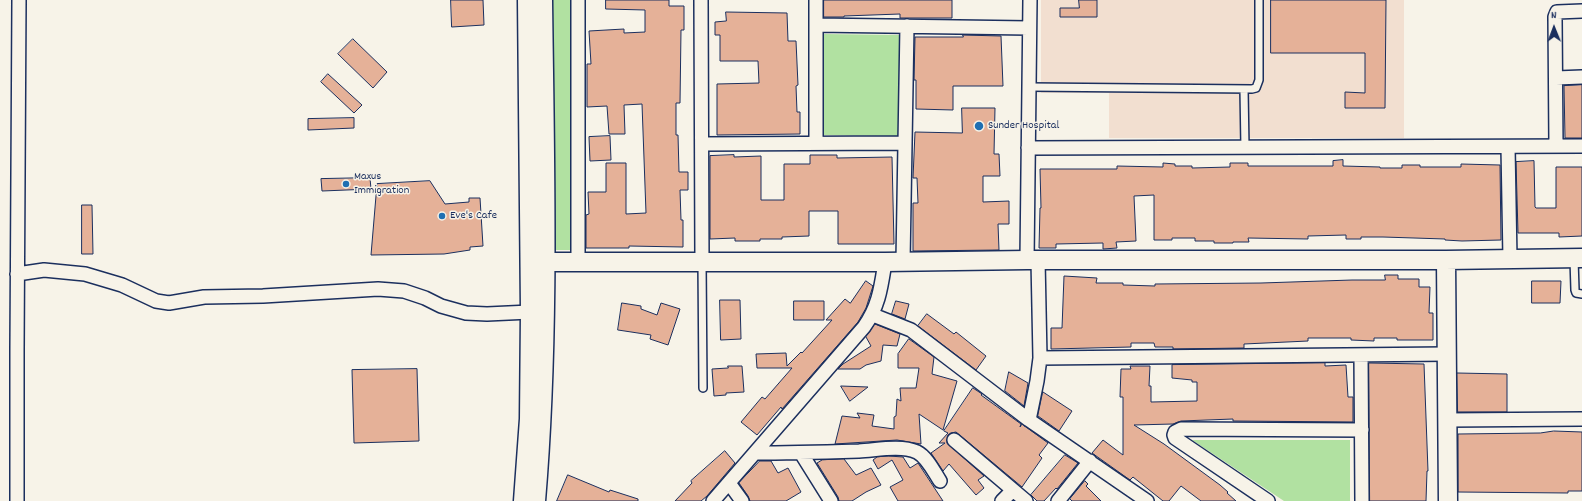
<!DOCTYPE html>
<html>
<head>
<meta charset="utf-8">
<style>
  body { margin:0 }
  #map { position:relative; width:1582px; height:501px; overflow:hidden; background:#f7f3e8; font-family:Dekko,sans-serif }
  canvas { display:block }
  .north { position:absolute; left:1534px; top:8px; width:40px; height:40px; -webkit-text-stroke:3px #f7f3e8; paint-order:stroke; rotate:359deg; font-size:11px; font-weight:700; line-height:16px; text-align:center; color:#1b2f5e }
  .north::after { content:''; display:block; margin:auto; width:14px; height:18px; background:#1b2f5e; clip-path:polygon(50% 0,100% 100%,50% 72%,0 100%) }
</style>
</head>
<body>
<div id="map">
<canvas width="1582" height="501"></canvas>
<div class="north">N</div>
</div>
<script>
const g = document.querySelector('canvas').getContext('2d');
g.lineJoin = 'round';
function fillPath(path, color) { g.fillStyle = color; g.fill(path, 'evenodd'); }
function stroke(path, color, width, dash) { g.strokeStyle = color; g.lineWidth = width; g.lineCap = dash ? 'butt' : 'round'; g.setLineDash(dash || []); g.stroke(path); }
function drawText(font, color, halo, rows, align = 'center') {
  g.font = font + ' Dekko,sans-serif'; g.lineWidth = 3; g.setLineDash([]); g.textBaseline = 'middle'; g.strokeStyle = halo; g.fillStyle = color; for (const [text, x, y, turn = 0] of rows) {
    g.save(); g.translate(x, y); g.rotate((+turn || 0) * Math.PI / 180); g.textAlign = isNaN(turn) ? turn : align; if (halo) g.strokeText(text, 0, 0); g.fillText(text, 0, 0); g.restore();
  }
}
const built = new Path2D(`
  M1041 0H1404V138H1109V93H1041Z`);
const green = new Path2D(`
  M552 0H573L572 250H553Z
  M824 34 900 35 899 136 823 135Z
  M1192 440H1350V501H1284Z`);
const building = new Path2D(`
  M451 0H483L484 25 452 27Z
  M606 0H669V6H684V30H681L680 103H676V135H678L679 172H688V190H680L681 220H683V247L629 246V248H586V215L589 214 588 192H606V163H626V214L646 213 642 104 624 105 625 134H609L607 106 587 107V64H591L589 31 624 29V33L645 32V10L606 9Z
  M824 0H952V18H900V14L844 16V17H824Z
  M1079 0H1097V17H1060V8H1079Z
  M1271 0H1386L1385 108H1345V92L1365 93V53H1271Z
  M726 12 787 13 788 41H796L798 85 796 86 797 112H800V134L717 135V84L759 83 758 61H720V35H715V22L726 21Z
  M963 35 1001 36 1003 86H953V110L916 109V80H914L915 37H963Z
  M353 39 387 72 373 88 338 54Z
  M328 74 362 105 354 113 321 82Z
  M1582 85V138H1565L1564 86Z
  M962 108H995L994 154H999L1000 176H983V202L1009 201V224H998L999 250 913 251V203H918L917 178H913L915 132 962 133Z
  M354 118V128L308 130V119Z
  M610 136 611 160 590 161 589 137Z
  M734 155V157L761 156V200H784V164H810V155H837V158L892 157 894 244H838V211H809V236L782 237V239H760V241H735V238L710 239V156Z
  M1343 160V166L1380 167V168H1402V165H1420V167H1461V164L1500 165 1501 240 1462 241 1445 240V239L1383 237H1361V239H1346V235L1308 236V239L1248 238 1249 242H1233V243H1214V241H1195V238H1172V240H1154V195L1134 196 1136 241 1116 242 1117 248 1103 249V243L1056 244V248H1039L1040 208H1041L1040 169H1117V166L1163 167V163L1175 164V166H1192V168L1230 167V163H1248V166H1333V161Z
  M1534 161 1535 207 1536 208H1556V167H1582V236L1559 237V233H1518L1516 162Z
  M370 178 371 189 322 191 321 179Z
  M430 181 445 204 469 202V198H480L483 246 470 247V250L444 254 371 255 377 184Z
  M82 205H92L93 254H82Z
  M1385 275H1398V279H1419V287H1430L1429 313H1433V340H1397V338H1374V341L1351 340V338H1308V341L1244 344V348L1173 349V347H1155L1154 343H1131V347L1051 349V328H1062L1064 276 1097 278 1096 283H1123V285L1155 286V284L1261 283 1352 280H1385Z
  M866 281 873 286 866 308 858 322 782 409 781 407 757 435 741 422 762 397 765 399 792 368H757L756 354 786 353 787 366 801 352 802 353 832 320H826L845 299 850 303Z
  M1532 281H1561L1560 303H1532Z
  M720 300H740L741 339 721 340Z
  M794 301H824V320H794Z
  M896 301 909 304 905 319 892 314Z
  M622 303 641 306V309L657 315 661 303 680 309 668 345 650 339 651 335 618 330Z
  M927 314 954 334 956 332 986 356 976 370 918 326Z
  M875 324 900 334 897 346 883 345 881 361 866 365 860 369H838L843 364 871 346 866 337Z
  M909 339 934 357 932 374 957 381 943 430 919 414 921 444 897 440 835 444 842 416 860 418 857 413 874 415 872 426 894 429V417L896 416 897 399 901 401 900 388H916L919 368H898V354Z
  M1325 363V366L1346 365 1348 397H1353V422L1233 421V419L1181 421 1173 424 1134 425 1164 444 1220 485 1228 492 1227 493 1236 501H1201L1181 486 1169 501H1163L1133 477 1130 480 1092 453 1103 440 1123 455V397H1120L1121 369H1131L1130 366H1150L1149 386H1151V402L1197 401V382H1192V380L1172 378V365Z
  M1369 363 1424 364 1428 471H1427L1426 501H1370Z
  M728 366H742L744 392 726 393V395L714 396 712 369 728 368Z
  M417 369 419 441 354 443 352 370Z
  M1009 372 1028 383 1024 406 1005 391Z
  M1457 373 1507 374V412H1458Z
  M841 386 868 387 850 401Z
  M973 388 982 394 981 395 1021 424 1020 427 1022 424 1048 443 1039 455 1042 458 1022 487 956 432 951 433 948 435 947 443 984 476 978 480 984 488 976 495 949 464 943 471 931 453 945 443H939L948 433 944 431Z
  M1043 392 1072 411 1059 431 1038 416Z
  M1554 431 1582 432V491H1568V493L1458 492V434L1540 433Z
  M725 451 735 463 707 496 701 501H675L692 483 691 481Z
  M1065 455 1078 463 1057 489 1056 488 1044 501H1037L1031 495Z
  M889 456 903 457 910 468 918 463 943 501H898L890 487 903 480 892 460 878 469 873 460 877 457Z
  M844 459 856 475 871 468 881 485 866 492 852 501H839L838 497 817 463 822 460Z
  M760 461H771L778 473 788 468 801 492 786 501H750L748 496 739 483Z
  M568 475 609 492 610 490 638 499V501H557Z
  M1085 481 1088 484 1086 486 1101 501H1072L1070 499Z`);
const lane = new Path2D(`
  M1029 87 1252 89 1256 88 1259 80V0
  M1244 89 1245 148
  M1574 259 1575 290 1576 293 1582 294
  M702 262 703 388`);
const street = new Path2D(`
  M701 0 702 262
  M816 25 1029 28
  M1556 78 1582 77
  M816 143V0
  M702 144 905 143
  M1556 146 1555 17 1557 12 1582 11
  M1508 147 1510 259
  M1028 148 1582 146
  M1027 260 1030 0
  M903 261 907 26
  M578 262V0
  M17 274 44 270 85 274 122 285 156 301 169 303 204 297 263 296 378 289 404 291 425 298 441 306 466 313 487 314 530 312
  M873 315 911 330 1029 420 1147 501
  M1361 355 1362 501
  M1040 358 1447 354
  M1029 420 1037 381 1040 358 1038 260
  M1448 420 1582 419
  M954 440 1026 501
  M755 453C790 453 825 452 859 451 878 450 900 445 917 452 927 457 934 472 940 481
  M801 453 831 501
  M729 483 742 501
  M17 501V350L19 0
  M713 501 864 327C879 306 881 287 885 262
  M1002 501 1013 490
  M1058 501 1090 461
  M1268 501 1175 438 1174 435 1175 432 1181 429 1362 430`);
const secondary = new Path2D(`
  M1446 260 1448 501
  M530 262H885L1027 260H1446L1582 258
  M523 501 529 419 530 312 527 0
  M536 501C550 335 545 167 543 0`);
const markers = [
  [979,126,5,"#1f6fb2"],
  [346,184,4,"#1f6fb2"],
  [442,216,4,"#1f6fb2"]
];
const poiNames = [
  ["Sunder Hospital",988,126],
  ["Maxus",354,177],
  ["Immigration",354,191],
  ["Eve's Cafe",450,216]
];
fillPath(built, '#f2dfd0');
fillPath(green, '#b1e1a1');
fillPath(building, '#e5b198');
stroke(building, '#1b2f5e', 1);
stroke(lane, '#1b2f5e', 10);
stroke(street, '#1b2f5e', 16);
stroke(secondary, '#1b2f5e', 21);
stroke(lane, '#f7f3e8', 7);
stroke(street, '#f7f3e8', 13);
stroke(secondary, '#f7f3e8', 18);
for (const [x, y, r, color] of markers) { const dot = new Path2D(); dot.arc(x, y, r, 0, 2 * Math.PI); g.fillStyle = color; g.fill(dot); stroke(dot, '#f7f3e8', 1.5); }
drawText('12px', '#1b2f5e', '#f7f3e8', poiNames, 'left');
</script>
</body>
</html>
